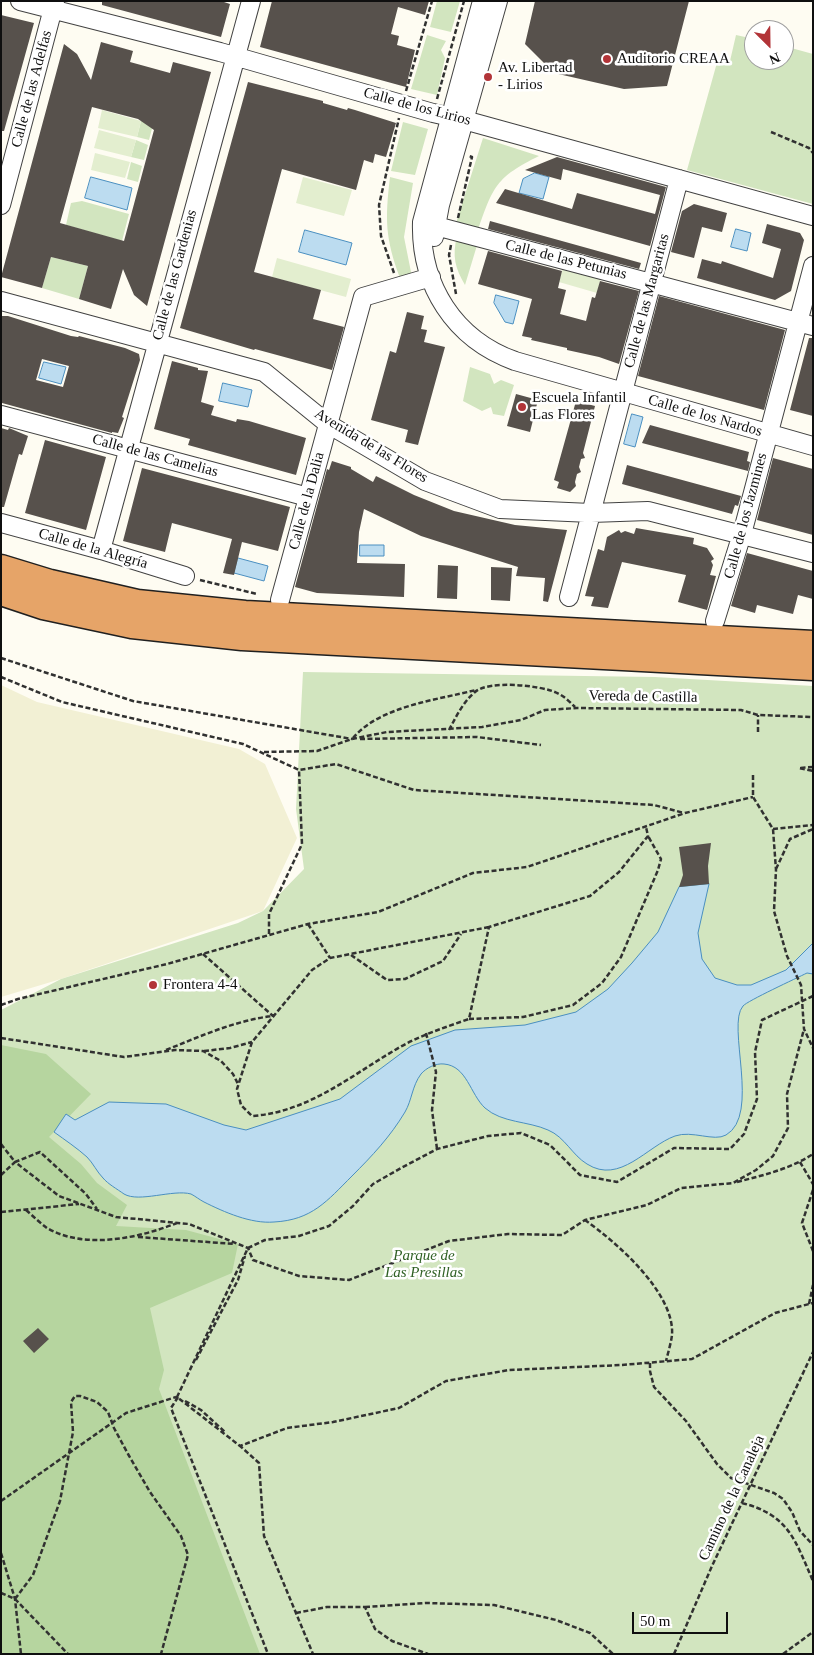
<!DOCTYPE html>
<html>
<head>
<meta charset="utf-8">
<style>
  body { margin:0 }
  #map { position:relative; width:814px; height:1655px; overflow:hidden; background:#fefcf2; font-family:"Times New Roman",serif }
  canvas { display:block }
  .frame { position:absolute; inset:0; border:2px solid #0f0f0f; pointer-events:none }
  .north { position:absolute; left:744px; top:20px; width:50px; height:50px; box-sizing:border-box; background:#fff; border:1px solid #9f9f9f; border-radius:50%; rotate:157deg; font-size:14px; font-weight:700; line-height:20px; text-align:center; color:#0f0f0f }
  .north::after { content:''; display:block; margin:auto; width:18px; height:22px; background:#b23438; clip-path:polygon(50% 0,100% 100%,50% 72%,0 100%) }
  .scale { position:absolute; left:632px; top:1612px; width:96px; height:22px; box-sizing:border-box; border:2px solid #0f0f0f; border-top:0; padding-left:6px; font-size:15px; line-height:18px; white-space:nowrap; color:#0f0f0f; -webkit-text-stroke:4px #fff; paint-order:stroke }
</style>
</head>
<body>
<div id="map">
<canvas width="814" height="1655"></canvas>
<div class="frame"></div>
<div class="north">N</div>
<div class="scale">50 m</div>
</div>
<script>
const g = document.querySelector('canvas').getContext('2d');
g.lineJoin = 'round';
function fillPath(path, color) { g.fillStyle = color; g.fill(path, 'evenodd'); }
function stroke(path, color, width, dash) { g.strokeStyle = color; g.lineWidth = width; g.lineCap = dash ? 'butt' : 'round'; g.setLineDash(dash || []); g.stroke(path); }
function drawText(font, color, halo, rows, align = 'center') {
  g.font = font + ' "Times New Roman",serif'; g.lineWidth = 5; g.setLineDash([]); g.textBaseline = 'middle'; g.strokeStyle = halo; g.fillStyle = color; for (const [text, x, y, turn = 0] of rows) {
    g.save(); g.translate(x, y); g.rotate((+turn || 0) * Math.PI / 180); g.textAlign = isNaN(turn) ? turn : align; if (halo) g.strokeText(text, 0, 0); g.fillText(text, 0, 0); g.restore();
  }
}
const farmland = new Path2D(`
  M1 685 37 702 239 749 265 764 297 838 263 911 61 979 1 997Z`);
const green = new Path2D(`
  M437 1H460L451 32 430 27Z
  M427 35 446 41 441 50 445 58 437 95 411 89Z
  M736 35 754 39V60H784V46L813 54V204L687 170 718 59 730 61Z
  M144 109 156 113 149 140 137 137Z
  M403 122 428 129 415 175 391 171Z
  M483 138 539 156C496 177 493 187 478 230L456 223Z
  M136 140 148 145 144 160 131 157Z
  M131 162 142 166 138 182 127 179Z
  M390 177 413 183 404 237 412 277 400 278C385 238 385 219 390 177Z
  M82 201 129 214 122 241 66 225 71 203Z
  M457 236 478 242 465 285C455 268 452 256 457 236Z
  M51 257 88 266 79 299 42 288Z
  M470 367 490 374 494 384 501 380 514 385 504 416 493 414 491 407 482 411 463 401Z
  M303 672 655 677 813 686V1654H1V1010L61 979 238 923 263 911 304 869 296 809Z`);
const forest = new Path2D(`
  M1 1045 46 1054 91 1094 49 1137 81 1164 97 1183 127 1205 116 1226 186 1230 238 1244 232 1273 150 1308 164 1370 159 1389 260 1654H1Z`);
const pitch = new Path2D(`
  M102 110 141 121 137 137 98 128Z
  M99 130 136 140 131 157 94 148Z
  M95 153 130 162 125 178 91 170Z
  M303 177 352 190 344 216 296 203Z
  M277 258 351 279 346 297 272 277Z
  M564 263 602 273 597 293 559 282Z`);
const water = new Path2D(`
  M535 173 549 177 543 199 519 193 523 179Z
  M91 177 132 188 127 210 85 198Z
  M736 229 751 233 747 251 731 247Z
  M305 230 352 243 346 265 299 252Z
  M496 295 519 301 513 324 505 322 494 303Z
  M44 362 66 367 61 384 39 378Z
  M223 383 252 390 248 407 219 401Z
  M632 414 643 417 635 447 624 444Z
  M360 545H384V556H360Z
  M238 558 268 566 264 581 234 573Z
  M709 884 698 933 702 959 715 978 737 985H751L786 970 813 943V974L807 973C797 978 747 1001 743 1006 726 1025 761 1115 726 1135 714 1142 692 1130 675 1136 647 1146 620 1185 587 1164 572 1155 565 1137 548 1130 528 1121 502 1123 485 1108 470 1094 467 1066 444 1064 436 1063 426 1068 421 1074 412 1086 412 1100 405 1112 390 1137 372 1156 352 1176 327 1201 312 1220 274 1222 251 1224 224 1212 204 1202 200 1200 195 1196 191 1194 173 1189 139 1203 124 1194 117 1189 108 1184 103 1178 97 1172 93 1163 87 1157 77 1148 65 1140 54 1132L66 1114 75 1120 109 1102 166 1104 224 1125 246 1130 340 1099 411 1046 455 1030 525 1025 576 1012 608 989 632 963 658 932 679 887Z`);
const building = new Path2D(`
  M102 1H221L230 4 221 37 102 5Z
  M272 1H429L425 15 398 7 391 34 399 36 397 45 415 50 406 87 260 47Z
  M535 1H689L667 86 624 89 554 73 525 44Z
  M1 15 34 23 4 131H1Z
  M101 42 133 51 130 62 170 73 173 62 211 72 147 306 134 295 123 269 111 309 79 299 88 266 51 257 42 288 1 277 64 44 77 54 91 80ZM92 107 138 119 154 130 124 241 60 223Z
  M248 82 323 101V103L347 110 348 108 355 110 396 123 386 157 375 154 373 163 364 160 356 190 282 169 254 272 321 290 313 319 344 327 332 370 255 349 254 350 180 328Z
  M557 157 666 187 650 246 496 203 505 189 572 209 577 193 655 214 660 195 563 169 561 180 525 170Z
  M694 204 727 213 722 232 702 227 694 258 671 252 682 211Z
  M490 221 641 263 639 269 488 229Z
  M767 224 800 233 804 240 791 291 775 300 697 278 702 259 721 264 722 261 773 278 781 249 762 243Z
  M488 251 562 271 558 288 566 290 560 314 586 321 592 297 595 298 600 281 639 291 619 364 599 357 567 350V348L531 340 532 338 522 336 532 299 478 284Z
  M659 296 785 330 764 410 638 376Z
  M407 312 424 316 421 329 427 330 424 342 445 347 418 445 405 442 408 430 371 420 390 351 396 353Z
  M1 316H8L71 336 78 337 79 336 125 348 139 354 140 360 122 417 124 418 118 433 112 432V433L2 403ZM42 359 69 366 63 387 36 380Z
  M809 338H813V416L790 410Z
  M172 361 198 368V370L208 371 201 402 214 406 211 415 236 422 237 419 249 421 306 438 296 475 188 445 190 439 154 429Z
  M516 394 538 400 530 432 507 426Z
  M576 401 595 406 583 453 585 458 581 459 579 467 581 472 577 474 575 482 576 486 570 492 557 488 559 482 554 480Z
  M650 425 749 452 747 461 750 462 748 471 642 443Z
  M1 428 8 430 9 428 28 436 22 455 19 454 4 507H1Z
  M45 440 106 457 86 530 25 513Z
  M773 458 813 469V535L757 520Z
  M332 461 351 467V469L373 482 376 476 414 495 454 511 515 525 567 530 548 602 543 601 545 578 516 576 518 567 421 536 364 509 359 532 357 563 405 564 404 597 317 593 295 587 327 469 329 470Z
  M627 465 741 496 738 506 735 505 732 514 622 484Z
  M142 468 290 507 278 551 242 542 234 575 223 573 232 539 172 523 165 552 123 541Z
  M636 528 694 538 693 544 707 548 714 559 711 561 713 565 710 575 716 576 707 610 678 602 686 575 622 562 608 608 591 606 594 597 585 596 598 549 604 551 607 537 614 533 619 530 621 533 625 531 634 534Z
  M747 553 813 571V599L798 595 793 614 757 605 755 613 731 606Z
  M438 565 458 566 457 599 437 598Z
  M491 567 512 568 510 601 491 600Z
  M711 843 708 866 709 884 679 887 683 875 679 847Z
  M38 1328 49 1339 34 1353 23 1341Z`);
const path = new Path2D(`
  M406 91 432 1
  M437 99 464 1
  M771 132 809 148 813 153
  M458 218 472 157 469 156
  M451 245 449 255 456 294
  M394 273 381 236 379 205 399 118
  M200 580 257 594
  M1 658 133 701 352 739
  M1 677 62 702 243 744 299 770 336 764 414 790 654 805 684 813
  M449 730C456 717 463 702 475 692 488 680 541 685 557 693 564 696 570 702 575 707
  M758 732V715
  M353 738C380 706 437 700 476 690
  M360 739 477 737 541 745
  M264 752 317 751 352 739 387 732 482 727 521 720 545 710 577 708 741 710 758 715 813 717
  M813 767 799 768 813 771
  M753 775V797L773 829 776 870 774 911 787 956 801 985 804 1029 813 1048
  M773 829 813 825
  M776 869 790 839 813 829
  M308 924 330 958
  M489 927 330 958 312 970 252 1042 237 1089 241 1105 252 1116C308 1112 349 1077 395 1050 418 1036 443 1028 469 1019L489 927 590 896 619 872 648 836 646 827
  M269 934V914L302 844 299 770
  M203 954 273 1016
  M351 955 387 980 405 979 443 961 461 934
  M813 996 762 1020 755 1052 757 1099 744 1134 730 1149 674 1148 617 1182 580 1175 550 1145 521 1133 488 1136 437 1149 401 1168 373 1184 353 1206 329 1226 299 1236 265 1240 248 1248 177 1397 240 1446 287 1428 333 1422 399 1408 446 1381 509 1370 622 1365 692 1359 775 1313 813 1303
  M1 1005 18 999 167 964 308 924 378 912 473 873 527 867 685 813 753 797
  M469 1019 523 1017 573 1005 602 983 621 957 658 870 661 859 648 836
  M426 1033 436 1072 432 1110 437 1149
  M1 1038 124 1057 175 1050 203 1051 221 1061 233 1074 238 1084
  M166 1050C201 1036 234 1021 272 1016
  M204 1051 230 1048 252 1042
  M1 1144 15 1162 40 1152 86 1194 97 1209
  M800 1162 813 1184
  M1 1175 15 1162 59 1196 116 1217 189 1224 248 1248 253 1260 299 1276 349 1280 449 1241 508 1234 562 1235 585 1220 647 1205 681 1188 733 1183 756 1170 773 1156 788 1128 787 1094 804 1029
  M737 1182C764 1175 790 1169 813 1154
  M813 1190 802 1223 813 1251
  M26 1210C33 1216 40 1223 47 1228 85 1250 139 1238 177 1223
  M1 1212 79 1204
  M585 1220C616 1242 675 1293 672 1335 671 1343 668 1353 666 1361
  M138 1237 235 1244
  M809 1304 813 1285
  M196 1360 238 1280 245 1256
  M650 1363V1371L654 1387 686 1421 717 1464 731 1478 774 1493 783 1499 792 1512 800 1531 813 1545
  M178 1397 171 1408 268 1654
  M185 1401 201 1410 226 1433
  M239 1445 259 1463 264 1536 313 1654
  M1 1501 126 1413 176 1397
  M742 1503C789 1515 795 1540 813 1581
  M1 1553 15 1599 21 1654
  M1 1593 15 1599 68 1654
  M15 1599 33 1575 60 1501 73 1432 71 1402 75 1396H80L97 1402 108 1412 114 1428 128 1454 150 1492 181 1536 188 1555 161 1654
  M365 1607 426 1603 494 1605 556 1620 590 1633 613 1654
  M296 1613 327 1607H365L375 1629 392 1641 428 1654
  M674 1654 712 1566 813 1352
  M783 1654 813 1632`);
const minor = new Path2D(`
  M20 1 220 52 433 113 464 120 813 216
  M482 1 422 222C420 285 454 339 515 361L813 446
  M1 205 55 1
  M436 226 813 326
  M434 237 440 205 498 1
  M1 301 264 372 328 424 425 481 500 509 591 513 648 511 813 553
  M1 415 308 497
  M1 523 101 550 185 576
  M101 550 251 1
  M569 597 679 179
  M280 600 363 297 431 277
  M715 621 742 534 813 266`);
const highway = new Path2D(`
  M1 568 50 583 137 603 245 614 813 644
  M1 592 43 606 132 625 242 637 813 667`);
const markers = [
  [607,59,5,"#b23438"],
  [488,77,5,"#b23438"],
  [522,407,5,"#b23438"],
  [153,985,5,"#b23438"]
];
const poiNames = [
  ["Auditorio CREAA",617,59],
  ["Av. Libertad",498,68],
  ["- Lirios",498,85],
  ["Escuela Infantil",532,398],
  ["Las Flores",532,415],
  ["Frontera 4-4",163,985]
];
const streetNames = [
  ["Calle de las Adelfas",32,89,-75],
  ["Calle de los Lirios",417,107,15],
  ["Calle de las Petunias",566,260,14],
  ["Calle de las Gardenias",175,275,-75],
  ["Calle de las Margaritas",647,301,-75],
  ["Calle de los Nardos",705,416,16],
  ["Avenida de las Flores",371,446,31],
  ["Calle de las Camelias",155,456,15],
  ["Calle de la Dalia",307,501,-75],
  ["Calle de los Jazmines",746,516,-75],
  ["Calle de la Alegría",93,549,16],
  ["Vereda de Castilla",643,697,1],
  ["Camino de la Canaleja",732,1498,-65]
];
const parkNames = [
  ["Parque de",424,1256],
  ["Las Presillas",424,1273]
];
fillPath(farmland, '#f2f0d4');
fillPath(green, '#d2e5bf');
fillPath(forest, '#b6d59f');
fillPath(pitch, '#e3eecf');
fillPath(water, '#bcdcf0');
stroke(water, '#4a8fc0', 1);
fillPath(building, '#57514c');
stroke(minor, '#424242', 20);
stroke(highway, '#202020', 29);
stroke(path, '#313131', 2.5, [5, 2.5]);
stroke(minor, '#fff', 18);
stroke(highway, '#e6a468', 26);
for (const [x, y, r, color] of markers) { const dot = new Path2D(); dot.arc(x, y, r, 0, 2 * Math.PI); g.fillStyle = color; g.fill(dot); stroke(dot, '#fff', 2); }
drawText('15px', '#0f0f0f', '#fff', poiNames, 'left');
drawText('15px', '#0f0f0f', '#fff', streetNames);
drawText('italic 15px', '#306125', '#fff', parkNames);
</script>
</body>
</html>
